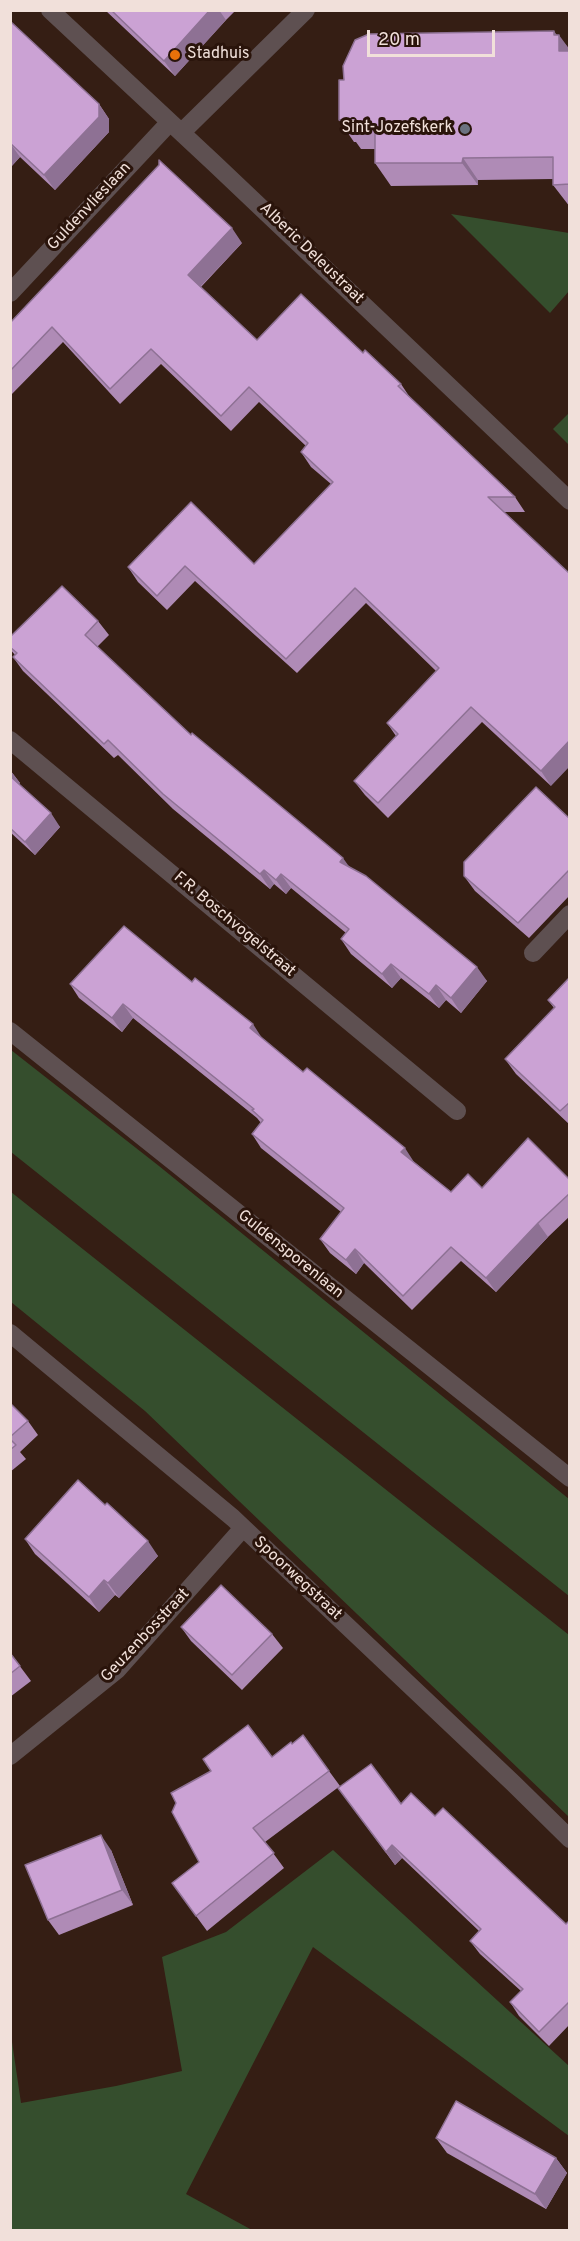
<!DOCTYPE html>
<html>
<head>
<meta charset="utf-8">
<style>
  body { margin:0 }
  #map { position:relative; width:580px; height:2241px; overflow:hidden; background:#351e14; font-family:Overpass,sans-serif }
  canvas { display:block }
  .frame { position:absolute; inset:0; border:12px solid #f1e0da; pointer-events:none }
  .scale { position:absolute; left:367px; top:30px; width:128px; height:27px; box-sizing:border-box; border:3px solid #f1e0da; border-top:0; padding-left:8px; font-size:18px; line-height:21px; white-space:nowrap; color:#f1e0da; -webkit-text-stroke:4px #2a140b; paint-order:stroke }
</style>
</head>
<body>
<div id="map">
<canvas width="580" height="2241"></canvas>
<div class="frame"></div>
<div class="scale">20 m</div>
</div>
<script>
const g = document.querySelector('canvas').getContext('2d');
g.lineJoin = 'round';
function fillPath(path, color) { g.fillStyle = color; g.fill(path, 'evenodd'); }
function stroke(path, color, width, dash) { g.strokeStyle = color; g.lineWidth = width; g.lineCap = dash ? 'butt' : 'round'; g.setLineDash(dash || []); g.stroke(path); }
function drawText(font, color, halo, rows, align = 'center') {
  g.font = font + ' Overpass,sans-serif'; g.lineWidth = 6; g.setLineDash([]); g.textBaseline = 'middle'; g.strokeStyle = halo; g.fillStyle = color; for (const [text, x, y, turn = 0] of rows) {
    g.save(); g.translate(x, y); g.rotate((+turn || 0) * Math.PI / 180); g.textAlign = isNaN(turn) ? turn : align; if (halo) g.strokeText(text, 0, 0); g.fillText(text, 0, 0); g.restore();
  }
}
const green = new Path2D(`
  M451 214 569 233V291L550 313Z
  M569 413V445L553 429Z
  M11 1050 159 1166 569 1499V1596L11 1152Z
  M11 1192 569 1635V1817L145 1411 11 1302Z
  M333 1850 569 2066V2136L313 1947 186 2194 252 2230H11V2035L21 2103 116 2086 182 2071 162 1957 226 1932Z`);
const street = new Path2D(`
  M50 10 215 164 570 501
  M182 132 306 10
  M10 293 170 122
  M10 740 457 1111
  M533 953 570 914
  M10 1031 570 1478
  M10 1333 233 1518 513 1783 570 1839
  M10 1756 117 1670 243 1528`);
const wall = new Path2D(`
  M105 10H236L226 20 175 76Z
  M10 21 99 104 109 119V132L55 190 20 157 10 168Z
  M557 35 570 50V207L553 185V179L478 180V185L391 186 375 163V149H361L356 142H354L339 120 344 80Z
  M242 243 201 287 257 340 363 353 401 384 411 399 515 497 525 512H504L551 786 482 722 388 818 365 795 354 781 396 736 387 723 436 671 366 603 297 673 195 581 167 610 138 582 128 567 254 564 331 484 311 467 301 452 306 446 259 402 231 431 161 364 120 404 63 342 10 396V323Z
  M98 621 109 635 97 647 191 735 487 981 461 1013 446 1000 439 1008 401 978 392 988 351 954 341 939 346 933 291 888 286 894 274 884 270 889 173 809 118 755 114 758 23 671 13 657 15 655 10 649V637Z
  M10 770 20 783 19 784 60 827 35 855 10 832Z
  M570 819V895L529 938 475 891 464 876Z
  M570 977V1125L516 1074 505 1059 554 1008 548 1000Z
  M192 982 262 1038 451 1192 482 1188 570 1180V1216L548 1237 496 1292 461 1261 412 1310 364 1263 356 1274 330 1253 320 1239 341 1212 261 1148 252 1134 261 1123 257 1118 133 1018 122 1032 79 998 70 984Z
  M10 1403 28 1421 38 1435 20 1452 26 1459 10 1472Z
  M105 1505 158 1556 119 1598 115 1595 99 1612 35 1554 25 1539Z
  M181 1627 272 1634 283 1648 242 1690 191 1641Z
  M10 1653 31 1681 10 1697Z
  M272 1757 329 1771 340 1786 265 1842 284 1868 207 1931 172 1883 199 1862Z
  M338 1788 401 1804 435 1816 566 1924 570 1920V2024L549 2046 519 2016 510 2002 521 1991 480 1954 470 1941 479 1931 402 1858 395 1865Z
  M111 1850 133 1905 59 1935 48 1920Z
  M436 2138 556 2158 567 2173 546 2209 447 2153Z`);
const shadedWall = new Path2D(`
  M210 10H219L226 20 175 76 164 61Z
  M554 31 559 38V35L570 50V66L559 51 554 35Z
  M99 104 109 119V132L55 190 44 175Z
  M10 143 20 157 10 168Z
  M463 158 478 180V185L462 163Z
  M232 228 242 243 198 289 188 275Z
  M570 740V766L551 786 541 771Z
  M10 770 20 783 17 786 10 777Z
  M51 813 60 827 35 855 25 842Z
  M343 858 353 872 340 862Z
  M264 870 274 884 270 889 260 874Z
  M281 874 291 888 286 894 276 880Z
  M391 964 401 978 392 988 382 974Z
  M477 967 487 981 461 1013 451 998Z
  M436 985 446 1000 439 1008 429 994Z
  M123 1004 133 1018 122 1032 112 1018Z
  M253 1024 262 1038 259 1042 250 1028Z
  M405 1148 414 1162 411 1166 401 1152Z
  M538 1223 548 1237 496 1292 486 1278Z
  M355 1249 364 1263 356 1274 346 1260Z
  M148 1541 158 1556 119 1598 108 1583Z
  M104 1580 115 1595 99 1612 89 1597Z
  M101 1835 111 1850 133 1905 122 1890Z
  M392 1845 402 1858 395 1865 386 1852Z
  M556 2158 567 2173 546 2209 535 2194Z`);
const building = new Path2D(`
  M111 10H210L164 61Z
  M10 21 99 104V117L44 175 10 143Z
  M554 31V35H559V51H570V184L553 185V157L463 158 462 163H375V127H345V119L339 120V80H344L343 66 355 40 369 34Z
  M159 160 232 228 188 275 257 340 301 294 363 353 365 350 401 384 398 386 515 497H488L570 574V740L541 771 471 707 378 803 354 781 398 734 387 723 439 668 355 588 286 659 185 566 157 596 128 567 191 502 254 564 333 482 301 452 308 443 249 387 221 416 151 349 110 389 52 327 10 371V323L159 165Z
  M62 586 98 621 85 635 191 735 192 733 343 858 340 862 366 876 477 967 451 998 436 985 429 994 391 964 382 974 341 939 349 929 281 874 276 880 264 870 260 874 163 794 108 740 104 744 13 657 17 653 10 647V637Z
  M10 776 51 813 25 842 10 828Z
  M536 787 570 819V869L518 923 464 876V862Z
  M124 926 192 982 195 978 253 1024 250 1028 303 1072 307 1068 405 1148 401 1152 451 1192 468 1174 482 1188 528 1138 570 1180V1193L538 1223 486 1278 451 1247 403 1296 355 1249 346 1260 320 1239 344 1208 252 1134 263 1120 252 1110 254 1109 123 1004 112 1018 70 984Z
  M570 977V1102L560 1111 505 1059 555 1007 548 1000Z
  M10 1403 28 1421 10 1437Z
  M10 1439 16 1445 10 1450Z
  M78 1480 105 1505 107 1503 148 1541 108 1583 104 1580 89 1597 25 1539Z
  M221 1585 272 1634 232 1675 181 1627Z
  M10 1653 20 1666 10 1674Z
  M248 1725 272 1757 291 1742 292 1744 303 1735 329 1771 253 1828 274 1853 196 1916 172 1883 199 1862 172 1812 176 1803 171 1793 211 1771 203 1759Z
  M371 1764 401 1804 411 1793 435 1816 443 1808 566 1924 570 1920V2001L539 2032 510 2002 523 1989 470 1941 481 1929 392 1845 386 1852 338 1788Z
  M101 1835 122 1890 48 1920 25 1865Z
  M456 2101 556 2158 535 2194 436 2138Z`);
const markers = [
  [175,55,6,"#e8710a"],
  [465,129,6,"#6b7280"]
];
const poiNames = [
  ["Stadhuis",187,55],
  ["Sint-Jozefskerk",453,129,"right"]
];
const streetNames = [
  ["Guldenvlieslaan",90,207,-47],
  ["Alberic Deleustraat",311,254,44],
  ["F.R. Boschvogelstraat",234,925,40],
  ["Guldensporenlaan",290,1255,39],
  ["Spoorwegstraat",297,1579,43],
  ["Geuzenbosstraat",146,1636,-47]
];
fillPath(green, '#354e2d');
stroke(street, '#5e5051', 18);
fillPath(wall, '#af8bb6');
fillPath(shadedWall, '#8e7194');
fillPath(building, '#cba2d4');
stroke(building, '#8e7194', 1.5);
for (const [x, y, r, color] of markers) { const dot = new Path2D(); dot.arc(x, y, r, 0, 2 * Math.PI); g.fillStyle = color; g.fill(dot); stroke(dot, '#2a140b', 2); }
drawText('16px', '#f1e0da', '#2a140b', poiNames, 'left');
drawText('16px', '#f1e0da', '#2a140b', streetNames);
</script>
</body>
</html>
